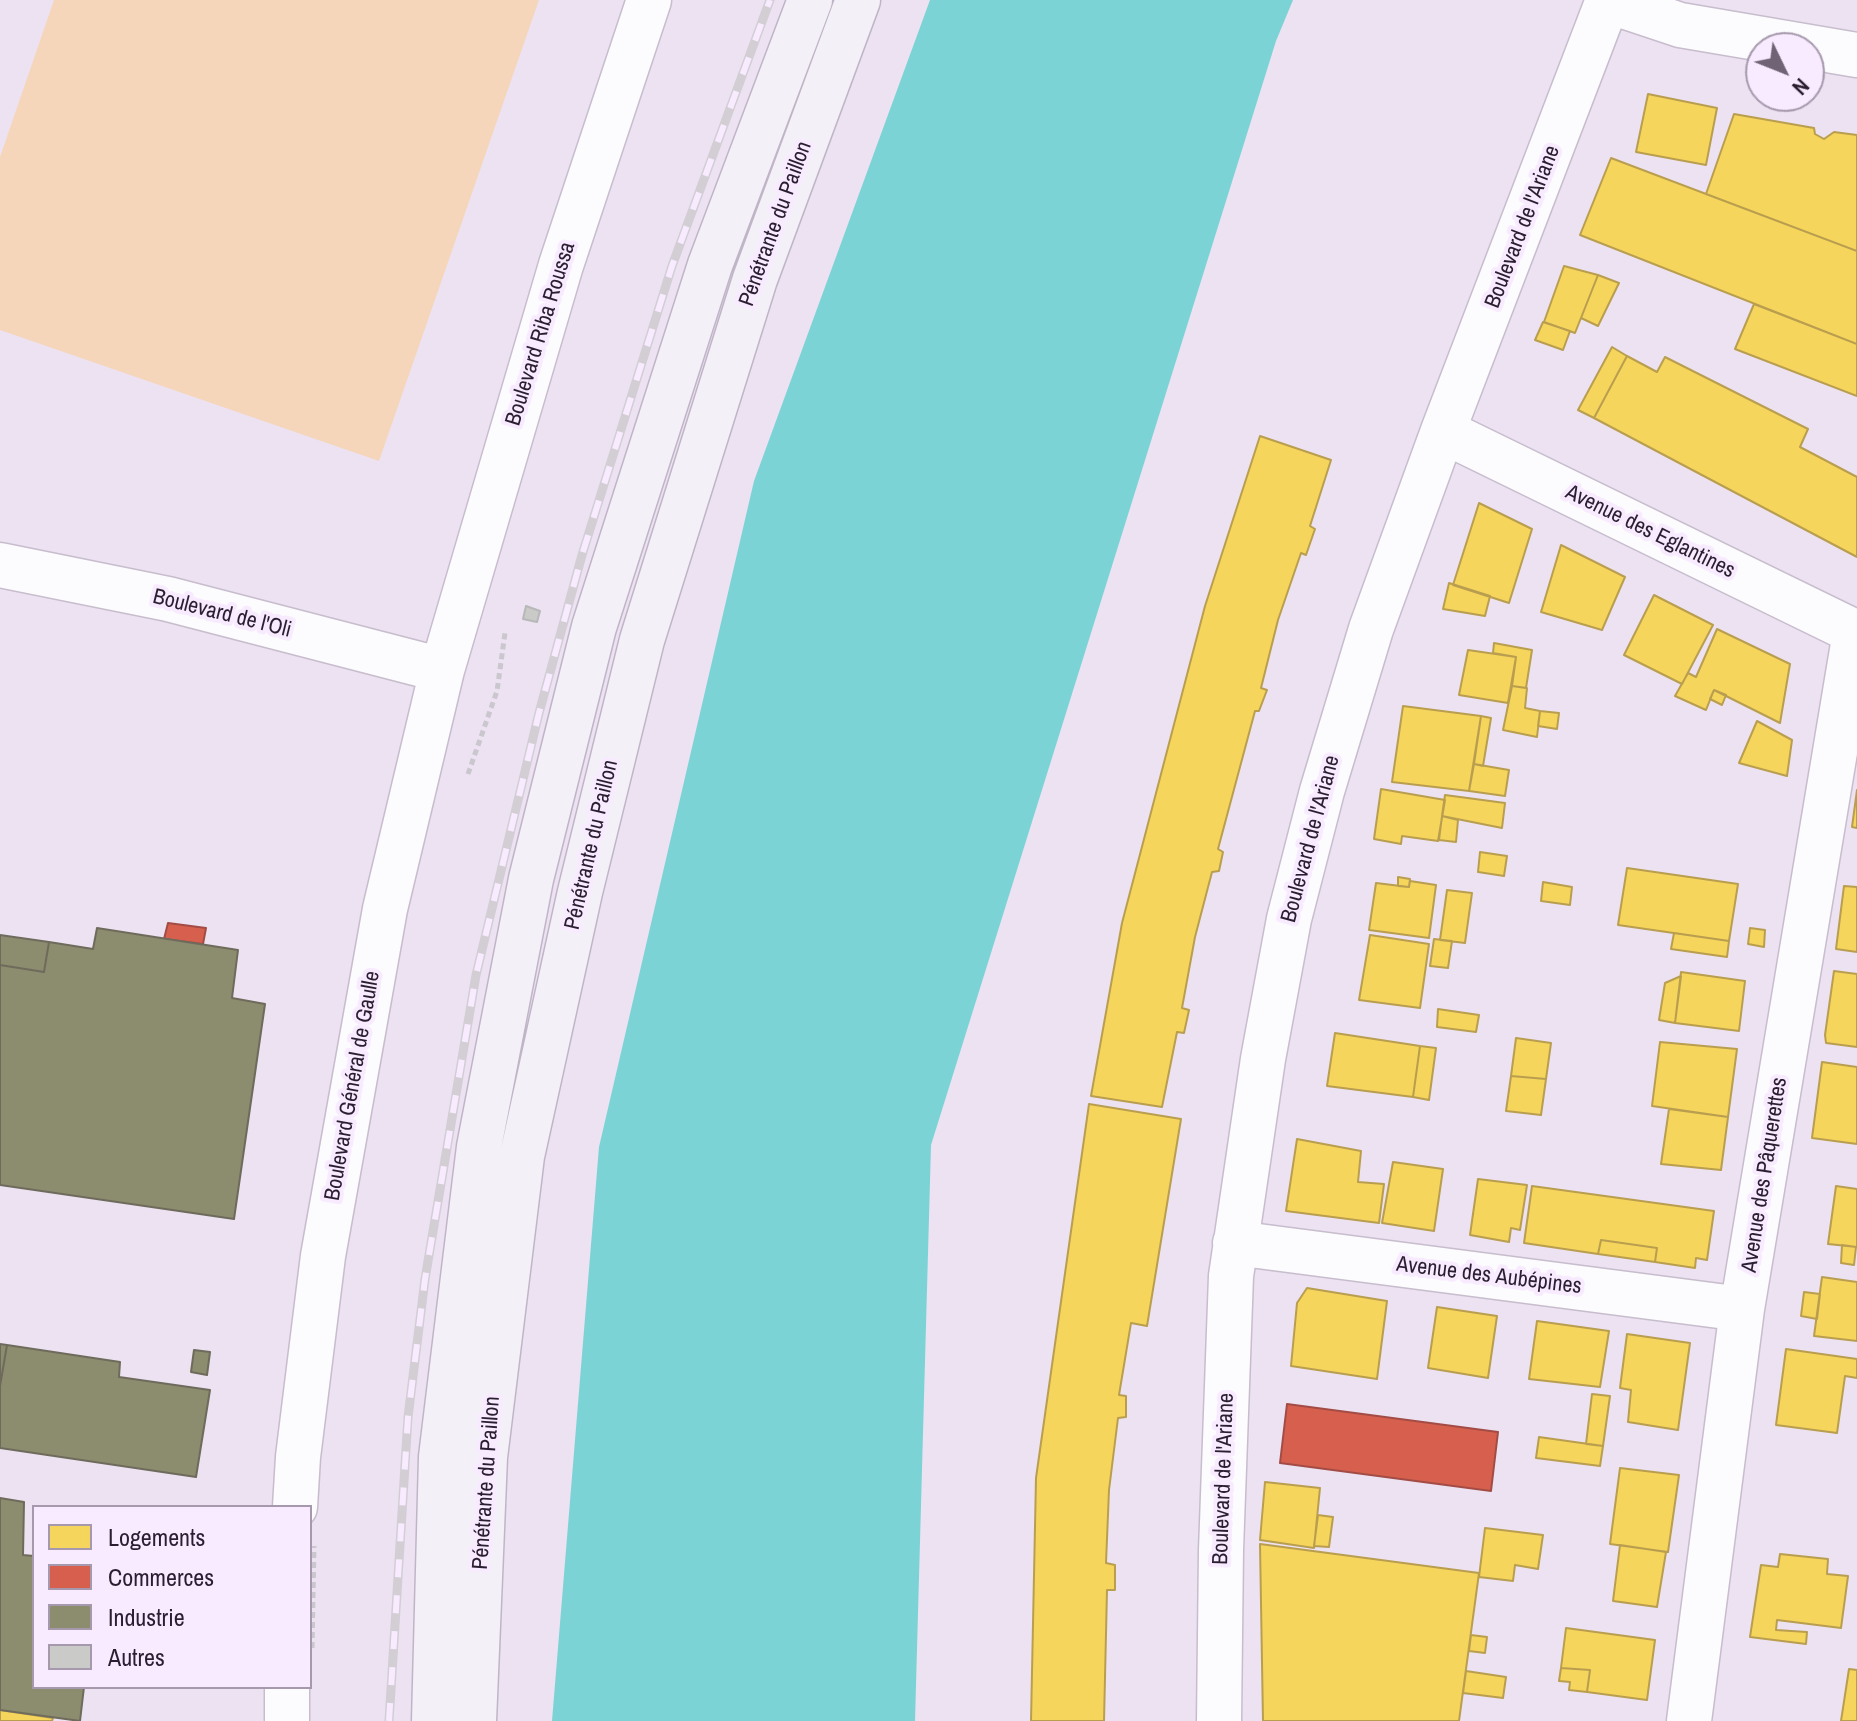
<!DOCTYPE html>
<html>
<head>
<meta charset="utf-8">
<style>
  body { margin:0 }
  #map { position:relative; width:1857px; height:1721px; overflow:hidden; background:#ece2f2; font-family:"Archivo Narrow",sans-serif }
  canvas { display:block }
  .legend { position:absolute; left:32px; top:1505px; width:280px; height:184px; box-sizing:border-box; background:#f8ebff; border:2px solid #a699ad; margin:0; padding:10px 14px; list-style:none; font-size:24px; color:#2b1e31 }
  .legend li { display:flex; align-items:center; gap:16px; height:40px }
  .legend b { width:40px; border:2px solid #a699ad }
  .north { position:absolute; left:1745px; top:32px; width:80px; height:80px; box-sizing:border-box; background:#f8ebff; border:2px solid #a699ad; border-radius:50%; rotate:133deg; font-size:22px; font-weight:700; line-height:32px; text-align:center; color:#2b1e31 }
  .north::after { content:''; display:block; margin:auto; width:28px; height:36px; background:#6f6375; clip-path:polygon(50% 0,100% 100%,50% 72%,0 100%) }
</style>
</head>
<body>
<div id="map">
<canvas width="1857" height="1721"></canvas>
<ul class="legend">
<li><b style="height:22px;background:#f6d55c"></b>Logements</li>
<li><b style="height:22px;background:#d6604d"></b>Commerces</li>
<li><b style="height:22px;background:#8c8c6e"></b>Industrie</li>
<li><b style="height:22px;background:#cacbc9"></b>Autres</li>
</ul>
<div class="north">N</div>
</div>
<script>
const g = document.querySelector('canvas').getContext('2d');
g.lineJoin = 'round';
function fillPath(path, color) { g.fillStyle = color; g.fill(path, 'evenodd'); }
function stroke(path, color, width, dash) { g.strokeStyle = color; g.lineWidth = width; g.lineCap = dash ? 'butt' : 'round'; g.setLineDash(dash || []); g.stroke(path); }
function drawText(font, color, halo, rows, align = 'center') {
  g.font = font + ' "Archivo Narrow",sans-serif'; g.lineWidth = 8; g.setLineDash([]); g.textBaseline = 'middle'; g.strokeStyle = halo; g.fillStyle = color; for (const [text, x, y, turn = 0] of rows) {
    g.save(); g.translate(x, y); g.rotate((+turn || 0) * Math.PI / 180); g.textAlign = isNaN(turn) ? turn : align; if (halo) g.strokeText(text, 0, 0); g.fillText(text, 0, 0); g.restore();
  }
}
const green = new Path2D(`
  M54 0H539L379 461 0 330V157Z`);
const water = new Path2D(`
  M930 0H1293L1276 41 931 1145 915 1721H552L599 1147 754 481Z`);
const homes = new Path2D(`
  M1648 94 1717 108 1706 165 1636 152Z
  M1734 114 1814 128 1815 134 1824 139 1834 132 1857 135V251L1706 194Z
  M1611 158 1857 251V344L1580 235Z
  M1564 266 1598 275 1575 333 1544 322Z
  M1598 275 1619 283 1598 326 1581 318Z
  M1754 304 1857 344V396L1735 349Z
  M1543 322 1570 331 1563 350 1535 340Z
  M1612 347 1627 356 1594 418 1578 410Z
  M1627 356 1657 372 1665 357 1808 429 1800 447 1857 477V557L1594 418Z
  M1260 436 1331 460 1310 526 1315 529 1306 555 1301 553 1278 620 1261 688 1267 690 1259 711H1255L1218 849 1223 852 1219 871 1212 872 1195 937 1182 1008 1189 1010 1184 1033 1177 1032 1162 1107 1091 1096 1122 923 1205 606Z
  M1479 503 1532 529 1509 603 1453 585Z
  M1561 545 1625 577 1602 630 1541 612Z
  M1449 583 1490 596 1485 616 1443 609Z
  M1654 595 1713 625 1682 684 1624 655Z
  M1717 629 1790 664 1780 723 1714 690 1706 710 1675 696 1688 673 1696 677Z
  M1494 643 1532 650 1526 688 1512 686 1516 657 1493 653Z
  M1468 650 1516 657 1508 703 1459 695Z
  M1512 686 1527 688 1525 708 1540 711 1537 737 1503 730Z
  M1714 690 1726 695 1722 705 1710 699Z
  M1403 706 1481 716 1469 791 1392 782Z
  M1540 711 1559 713 1557 729 1538 726Z
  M1481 716 1491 718 1483 766 1474 764Z
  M1757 721 1792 740 1787 776 1739 763Z
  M1474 764 1509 770 1505 796 1469 791Z
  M1381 789 1445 800 1438 841 1402 836 1401 844 1374 839Z
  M1857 790V828L1852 827Z
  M1445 795 1505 803 1502 828 1442 816Z
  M1442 816 1458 820 1456 842 1439 840Z
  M1480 852 1507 856 1504 876 1478 872Z
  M1627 868 1738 884 1729 941 1618 925Z
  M1398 877 1410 879 1409 887 1398 886Z
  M1410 881 1436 885 1429 938 1369 930 1376 883 1409 887Z
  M1543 882 1572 887 1570 905 1541 901Z
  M1844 886 1857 887V952L1836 949Z
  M1447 890 1472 893 1465 943 1440 940Z
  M1750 928 1765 930 1764 947 1748 944Z
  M1674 933 1729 941 1727 957 1671 949Z
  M1370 935 1429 944 1420 1008 1359 1000Z
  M1434 939 1452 941 1448 968 1430 966Z
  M1834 971 1857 974V1047L1826 1043 1825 1035Z
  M1681 972 1745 981 1739 1031 1675 1023Z
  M1681 976 1675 1023 1659 1020 1665 983Z
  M1438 1009 1479 1015 1476 1032 1437 1027Z
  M1335 1033 1420 1046 1413 1097 1327 1086Z
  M1516 1038 1551 1043 1546 1079 1511 1076Z
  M1660 1042 1737 1049 1728 1117 1652 1106Z
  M1420 1046 1436 1048 1429 1100 1413 1097Z
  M1822 1062 1857 1067V1144L1812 1138Z
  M1511 1076 1546 1079 1541 1115 1506 1111Z
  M1089 1104 1181 1119 1147 1326 1131 1323 1119 1395 1126 1396V1417L1118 1418 1109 1490 1106 1563 1115 1565V1590H1107L1104 1721H1031L1036 1478Z
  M1669 1109 1728 1117 1721 1170 1661 1164Z
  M1297 1139 1361 1151 1358 1182 1384 1184 1379 1223 1286 1211Z
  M1393 1162 1443 1169 1434 1231 1382 1223Z
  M1478 1179 1527 1185 1520 1230 1511 1228 1509 1242 1470 1235Z
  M1532 1186 1714 1211 1707 1260 1696 1258 1695 1268 1655 1262 1657 1248 1601 1240 1598 1254 1524 1243Z
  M1836 1186 1857 1189V1247L1828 1244Z
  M1601 1240 1657 1248 1655 1262 1598 1254Z
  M1842 1245 1856 1247 1854 1265 1841 1263Z
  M1822 1277 1857 1282V1341L1814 1336Z
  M1307 1288 1387 1301 1377 1379 1291 1366 1297 1303Z
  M1804 1292 1820 1294 1817 1319 1801 1316Z
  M1437 1307 1497 1316 1488 1378 1428 1368Z
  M1537 1321 1609 1331 1600 1387 1529 1379Z
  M1627 1334 1690 1343 1678 1430 1628 1422 1631 1390 1620 1388Z
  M1786 1349 1857 1359V1378L1845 1376 1837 1433 1776 1425Z
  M1592 1394 1610 1396 1603 1446 1586 1444Z
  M1539 1437 1603 1446 1600 1466 1536 1458Z
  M1620 1468 1679 1475 1668 1552 1610 1544Z
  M1265 1482 1320 1488 1314 1548 1260 1540Z
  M1318 1515 1333 1517 1329 1547 1314 1546Z
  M1485 1528 1543 1535 1538 1569 1515 1565 1513 1581 1479 1577Z
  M1260 1544 1479 1573 1459 1721H1263Z
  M1620 1545 1666 1552 1657 1607 1613 1601Z
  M1780 1554 1828 1559 1827 1574 1848 1576 1841 1628 1777 1620 1776 1630 1807 1632 1806 1644 1750 1637 1761 1565 1778 1567Z
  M1566 1628 1655 1640 1647 1700 1587 1692 1590 1670 1561 1668Z
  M1471 1635 1487 1637 1485 1653 1469 1651Z
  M1561 1668 1590 1670 1587 1692 1569 1690 1570 1682 1559 1681Z
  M1849 1669 1857 1670V1721H1841Z
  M1466 1671 1506 1677 1503 1698 1463 1693Z
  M0 1710 53 1718 52 1721H0Z`);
const shops = new Path2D(`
  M168 923 206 928 203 944 164 939Z
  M1287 1404 1498 1432 1491 1491 1280 1463Z`);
const industry = new Path2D(`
  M97 928 238 950 232 998 265 1004 234 1219 0 1185V965L44 972 49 942 93 949Z
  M0 935 49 942 44 972 0 965Z
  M0 1344 7 1345 0 1386Z
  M7 1345 120 1362 119 1377 210 1390 196 1477 0 1448V1386Z
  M194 1350 210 1352 207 1375 191 1372Z
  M0 1498 24 1502 23 1555 34 1556V1687H84L80 1721 0 1710Z`);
const building = new Path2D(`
  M526 606 540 611 537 622 523 619Z`);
const path = new Path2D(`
  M468 774 497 691 505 633
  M312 1648 314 1546`);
const minor = new Path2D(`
  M1608 1 1680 25 1857 55
  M1443 431 1857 633
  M0 565 168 599 442 670
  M1235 1243 1742 1309
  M295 1507 298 1457 323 1256 385 909 442 670 561 265 649 0
  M287 1721V1687
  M1219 1721 1221 1550 1231 1276 1263 1059 1289 919 1322 791 1371 629 1443 431 1608 0
  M1689 1721 1742 1309 1855 632`);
const major = new Path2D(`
  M434 1721 441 1457 479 1147 531 879 594 627 710 265 810 0
  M474 1721 485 1457 522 1156 580 892 642 640 755 279 858 0`);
const rail = new Path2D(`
  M389 1721 408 1417 425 1279 476 975 539 713 582 555 672 266 770 0`);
const streetNames = [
  ["Pénétrante du Paillon",776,224,-70],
  ["Boulevard de l'Ariane",1523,227,-69],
  ["Boulevard Riba Roussa",541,334,-73],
  ["Avenue des Eglantines",1650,532,26],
  ["Boulevard de l'Oli",222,614,14],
  ["Boulevard de l'Ariane",1311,839,-75],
  ["Pénétrante du Paillon",592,845,-77],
  ["Boulevard Général de Gaulle",353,1086,-80],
  ["Avenue des Pâquerettes",1765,1175,-81],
  ["Avenue des Aubépines",1489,1276,7],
  ["Boulevard de l'Ariane",1224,1479,-88],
  ["Pénétrante du Paillon",487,1483,-86]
];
fillPath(green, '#f5d6ba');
fillPath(water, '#7bd3d6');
fillPath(homes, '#f6d55c');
stroke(homes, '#b99e4f', 2);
fillPath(shops, '#d6604d');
stroke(shops, '#a34c45', 2);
fillPath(industry, '#8c8c6e');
stroke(industry, '#6f6b5c', 2);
fillPath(building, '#cacbc9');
stroke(building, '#b7b8b7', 2);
stroke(minor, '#c7bdcd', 47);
stroke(major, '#c0b5c7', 47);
stroke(path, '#cbc7ce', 5, [6, 4]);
stroke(minor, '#fcfbfd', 44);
stroke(major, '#f4f0f7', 44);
stroke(rail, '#d2ced4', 9);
stroke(rail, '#f8ebff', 6, [18]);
drawText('22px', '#2b1e31', '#f8ebff', streetNames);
</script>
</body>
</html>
